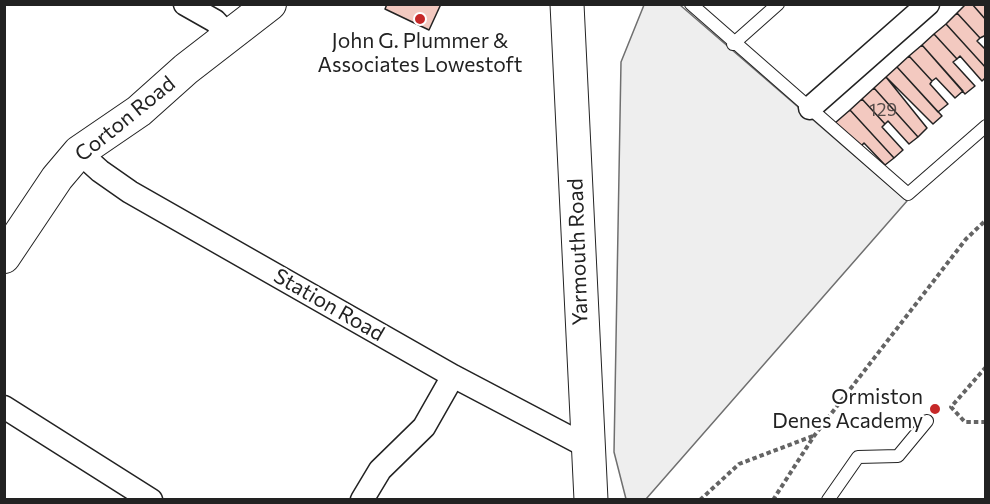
<!DOCTYPE html>
<html>
<head>
<meta charset="utf-8">
<style>
  body { margin:0 }
  #map { position:relative; width:990px; height:504px; overflow:hidden; background:#fff; font-family:Commissioner,sans-serif }
  canvas { display:block }
  .frame { position:absolute; inset:0; border:6px solid #222; pointer-events:none }
</style>
</head>
<body>
<div id="map">
<canvas width="990" height="504"></canvas>
<div class="frame"></div>
</div>
<script>
const g = document.querySelector('canvas').getContext('2d');
g.lineJoin = 'round';
function fillPath(path, color) { g.fillStyle = color; g.fill(path, 'evenodd'); }
function stroke(path, color, width, dash) { g.strokeStyle = color; g.lineWidth = width; g.lineCap = dash ? 'butt' : 'round'; g.setLineDash(dash || []); g.stroke(path); }
function drawText(font, color, halo, rows, align = 'center') {
  g.font = font + ' Commissioner,sans-serif'; g.lineWidth = 4.5; g.setLineDash([]); g.textBaseline = 'middle'; g.strokeStyle = halo; g.fillStyle = color; for (const [text, x, y, turn = 0] of rows) {
    g.save(); g.translate(x, y); g.rotate((+turn || 0) * Math.PI / 180); g.textAlign = isNaN(turn) ? turn : align; if (halo) g.strokeText(text, 0, 0); g.fillText(text, 0, 0); g.restore();
  }
}
const green = new Path2D(`
  M644 5H680L907 201 646 499H626L614 452 621 62Z`);
const building = new Path2D(`
  M387 4H441L429 30 385 9Z
  M966 4H972L986 20V35L980 38 957 13Z
  M972 4H986V20Z
  M957 13 980 38 977 41 986 50V68L946 24Z
  M946 24 986 68V77L982 81 960 56 957 59 934 34Z
  M934 34 957 59 953 62 975 86 965 94 922 45Z
  M922 45 963 91 955 98 936 78 932 81 909 56Z
  M909 56 932 81 930 84 948 104 938 112 897 67Z
  M897 67 942 116 933 124 886 77Z
  M886 77 927 128 918 137 874 88Z
  M874 88 918 137 909 144 888 121 885 124 862 99Z
  M862 99 885 124 882 127 903 150 894 158 850 110Z
  M850 110 894 158 885 165 864 143 861 146 835 123Z`);
const path = new Path2D(`
  M986 367 951 407 965 422H986
  M700 500 739 464 813 436
  M773 500 814 436 966 239 986 220`);
const service = new Path2D(`
  M691 4 908 194 986 126
  M733 44 778 4
  M828 500 858 457 898 456 927 421`);
const minor = new Path2D(`
  M185 4 215 21 229 36
  M810 108 928 4
  M79 152 100 171 130 192 453 376 586 446
  M4 407 151 500
  M362 500 380 470 424 427 453 376`);
const secondary = new Path2D(`
  M4 257 57 178 79 152 139 111 186 69 270 4`);
const trunk = new Path2D(`
  M567 4 591 500`);
const markers = [
  [420,19,6,"#c62828"],
  [935,409,6,"#c62828"]
];
const numberNames = [
  ["129",883,110]
];
const poiNames = [
  ["John G. Plummer &",420,41],
  ["Associates Lowestoft",420,65],
  ["Ormiston",923,397,"right"],
  ["Denes Academy",923,421,"right"]
];
const streetNames = [
  ["Corton Road",125,119,-39],
  ["Yarmouth Road",578,252,-92],
  ["Station Road",329,305,30]
];
fillPath(green, '#eee');
stroke(green, '#6f6f6f', 1.5);
fillPath(building, '#f3c9c0');
stroke(building, '#222', 1.5);
stroke(service, '#222', 14);
stroke(minor, '#222', 25);
stroke(secondary, '#222', 34);
stroke(trunk, '#222', 35);
stroke(path, '#646464', 4, [4.5, 3]);
stroke(service, '#fff', 12);
stroke(minor, '#fff', 22);
stroke(secondary, '#fff', 32);
stroke(trunk, '#fff', 33);
for (const [x, y, r, color] of markers) { const dot = new Path2D(); dot.arc(x, y, r, 0, 2 * Math.PI); g.fillStyle = color; g.fill(dot); stroke(dot, '#fff', 2); }
drawText('18px', '#564c4a', null, numberNames);
drawText('21px', '#222', '#fff', poiNames);
drawText('21px', '#222', '#fff', streetNames);
</script>
</body>
</html>
